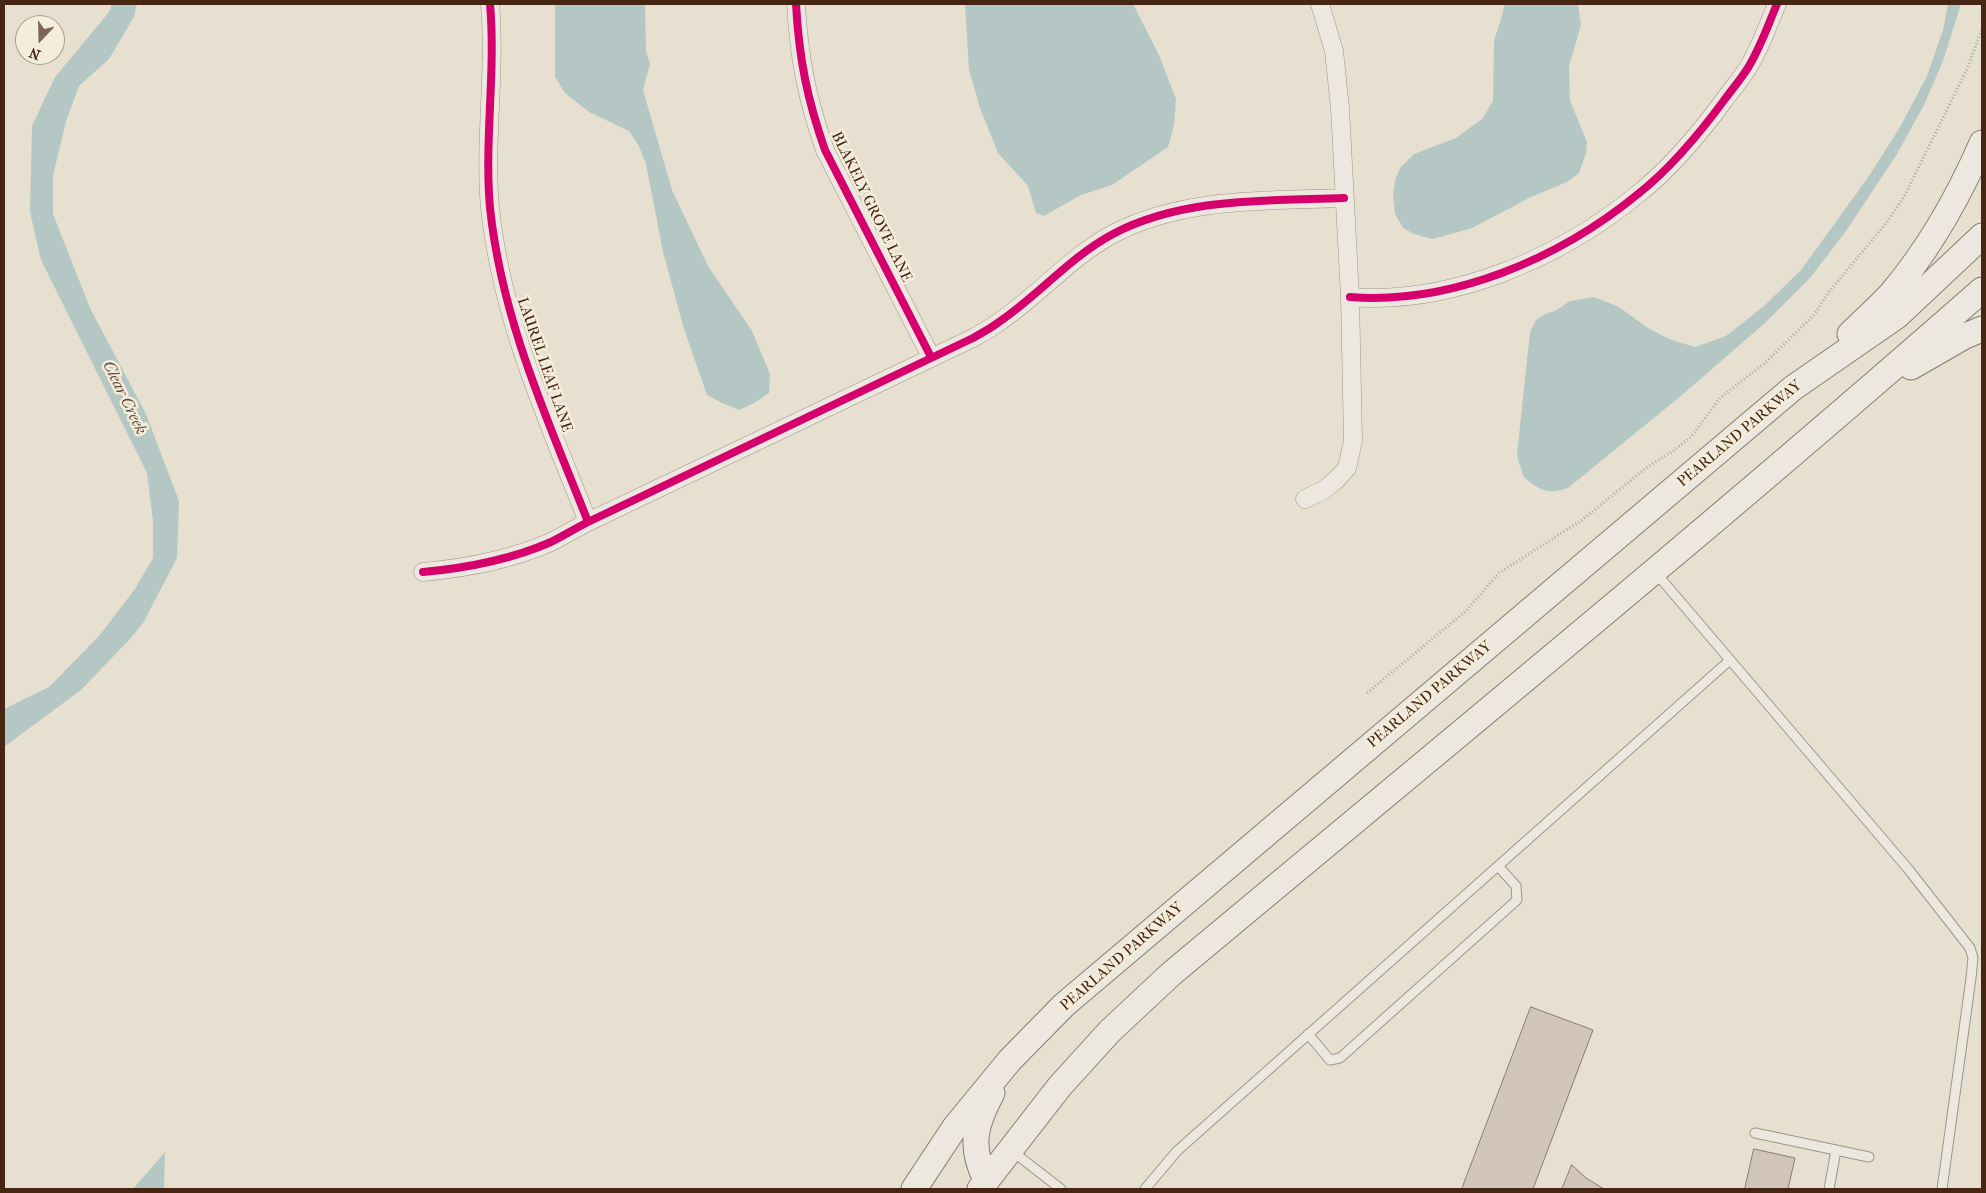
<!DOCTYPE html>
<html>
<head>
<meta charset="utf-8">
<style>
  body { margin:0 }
  #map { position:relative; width:1986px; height:1193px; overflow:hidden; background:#e7e0d0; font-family:"IM FELL French Canon",serif }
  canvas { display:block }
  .frame { position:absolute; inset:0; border:5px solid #462512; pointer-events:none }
  .north { position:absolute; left:15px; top:15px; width:50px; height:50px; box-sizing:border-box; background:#f5eddb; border:1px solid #af9d8b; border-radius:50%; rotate:201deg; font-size:14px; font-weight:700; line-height:20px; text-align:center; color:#462512 }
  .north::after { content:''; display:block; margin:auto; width:18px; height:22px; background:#7e6654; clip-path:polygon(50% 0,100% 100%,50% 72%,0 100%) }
</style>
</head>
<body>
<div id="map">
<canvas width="1986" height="1193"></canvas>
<div class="frame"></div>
<div class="north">N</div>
</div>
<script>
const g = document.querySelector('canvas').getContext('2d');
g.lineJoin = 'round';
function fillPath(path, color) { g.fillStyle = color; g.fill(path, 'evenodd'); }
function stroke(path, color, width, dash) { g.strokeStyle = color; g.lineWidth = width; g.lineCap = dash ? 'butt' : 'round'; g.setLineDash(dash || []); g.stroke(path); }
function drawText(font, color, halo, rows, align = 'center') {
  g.font = font + ' "IM FELL French Canon",serif'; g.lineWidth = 5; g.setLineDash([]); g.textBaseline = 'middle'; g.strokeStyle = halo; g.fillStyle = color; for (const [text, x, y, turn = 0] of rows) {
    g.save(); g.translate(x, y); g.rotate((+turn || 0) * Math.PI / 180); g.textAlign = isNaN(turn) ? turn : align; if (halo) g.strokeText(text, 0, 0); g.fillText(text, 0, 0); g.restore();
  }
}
const water = new Path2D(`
  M112 4H137L134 17 109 59 79 86 66 121 53 176V214L90 308 146 414 179 501 177 558 143 623 130 639 81 690 4 747V709L49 687 99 636 135 589 153 558V522L147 473 41 260 30 212 32 126 55 77 109 12Z
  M555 4H645L646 51 650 64 643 90 672 190 708 266 752 331 770 374 769 393 756 402 739 410 720 402 707 395 684 329 663 252 646 164 639 146 629 131 589 112 565 93 555 77Z
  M965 4H1133L1159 55 1176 99 1174 126 1168 147 1112 185 1081 195 1044 216 1036 213 1028 186 998 153 980 108 969 70Z
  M1504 4H1578L1581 25 1569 66 1570 101 1587 142 1586 153 1579 173 1567 182 1531 197 1472 228 1433 239 1414 234 1403 228 1395 214 1393 195 1395 180 1400 168 1414 154 1456 138 1482 119 1493 101 1494 41 1503 12Z
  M1948 4H1961L1943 61 1924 105 1897 154 1846 231 1810 278 1765 323 1682 395 1568 488C1548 495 1538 490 1523 476 1522 468 1518 463 1517 455L1530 332 1536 320 1545 314 1555 311 1570 301 1594 297 1619 307 1648 328 1669 339 1695 347 1726 336 1764 306 1801 270 1869 176 1900 127 1927 76 1943 30Z
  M165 1152 164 1189H133Z`);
const building = new Path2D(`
  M1531 1007 1593 1030 1533 1189H1462Z
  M1754 1149 1795 1158 1788 1189H1745Z
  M1572 1165 1586 1178 1604 1189H1562Z`);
const path = new Path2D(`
  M1367 693 1466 611 1499 573 1582 520 1646 468 1673 451 1691 437 1720 398 1766 362 1813 316 1829 292 1887 222 1905 195 1967 69 1982 29`);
const lane = new Path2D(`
  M1656 573 1909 870 1970 948 1973 958 1971 978 1942 1189
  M1308 1034 1330 1060 1340 1058 1517 900 1516 886 1498 866
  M1755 1133 1869 1157
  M1012 1151 1061 1189
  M1145 1189 1177 1151 1730 660
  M1829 1189 1836 1150`);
const street = new Path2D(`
  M490 4C496 72 484 140 490 208 502 321 547 418 588 522
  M796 4C799 58 807 99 825 150L931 357
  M1350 297C1452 305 1560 258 1638 194 1671 168 1700 133 1725 99 1733 88 1742 78 1749 66 1761 46 1768 25 1777 4
  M1305 499 1324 490 1336 480 1347 468 1353 441 1350 297 1340 108 1334 51 1320 4
  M423 572C467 568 510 560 551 542 563 536 576 528 588 522L973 338C982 333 991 328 999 322 1039 295 1070 257 1113 234 1183 197 1267 201 1344 198`);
const secondary = new Path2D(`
  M1850 334C1863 321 1878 308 1891 294 1929 249 1959 196 1982 143
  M1911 367 1965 336 1982 329
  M986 1180C969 1146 975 1125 992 1093
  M914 1189 955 1127 1010 1060 1064 1005 1793 388 1897 316 1982 236
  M980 1189 1060 1086 1110 1031 1171 974C1443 747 1717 523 1982 290`);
const cycleway = new Path2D(`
  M490 4C496 72 484 140 490 208 502 321 547 418 588 522
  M796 4C799 58 807 99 825 150L931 357
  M1350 297C1452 305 1560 258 1638 194 1671 168 1700 133 1725 99 1733 88 1742 78 1749 66 1761 46 1768 25 1777 4
  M423 572C467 568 510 560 551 542 563 536 576 528 588 522L973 338C982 333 991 328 999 322 1039 295 1070 257 1113 234 1183 197 1267 201 1344 198`);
const streetNames = [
  ["BLAKELY GROVE LANE",871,207,64],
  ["LAUREL LEAF LANE",544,365,71],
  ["PEARLAND PARKWAY",1740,434,-40],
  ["PEARLAND PARKWAY",1430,695,-40],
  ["PEARLAND PARKWAY",1122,957,-41]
];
const waterNames = [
  ["Clear Creek",124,398,64]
];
fillPath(water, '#b4c7c4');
fillPath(building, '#d2c5b9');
stroke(building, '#857c71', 1);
stroke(lane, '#9d9589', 11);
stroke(street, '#9d9589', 19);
stroke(secondary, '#857c71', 27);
stroke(path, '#ada7a0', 3, [1, 2.5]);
stroke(lane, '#ece8e0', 9);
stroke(street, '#ece8e0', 18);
stroke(secondary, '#ece8e0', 25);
stroke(cycleway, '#d6006c', 8);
drawText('15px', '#462512', '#f5eddb', streetNames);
drawText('italic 16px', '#5c4b3d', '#f5eddb', waterNames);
</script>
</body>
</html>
